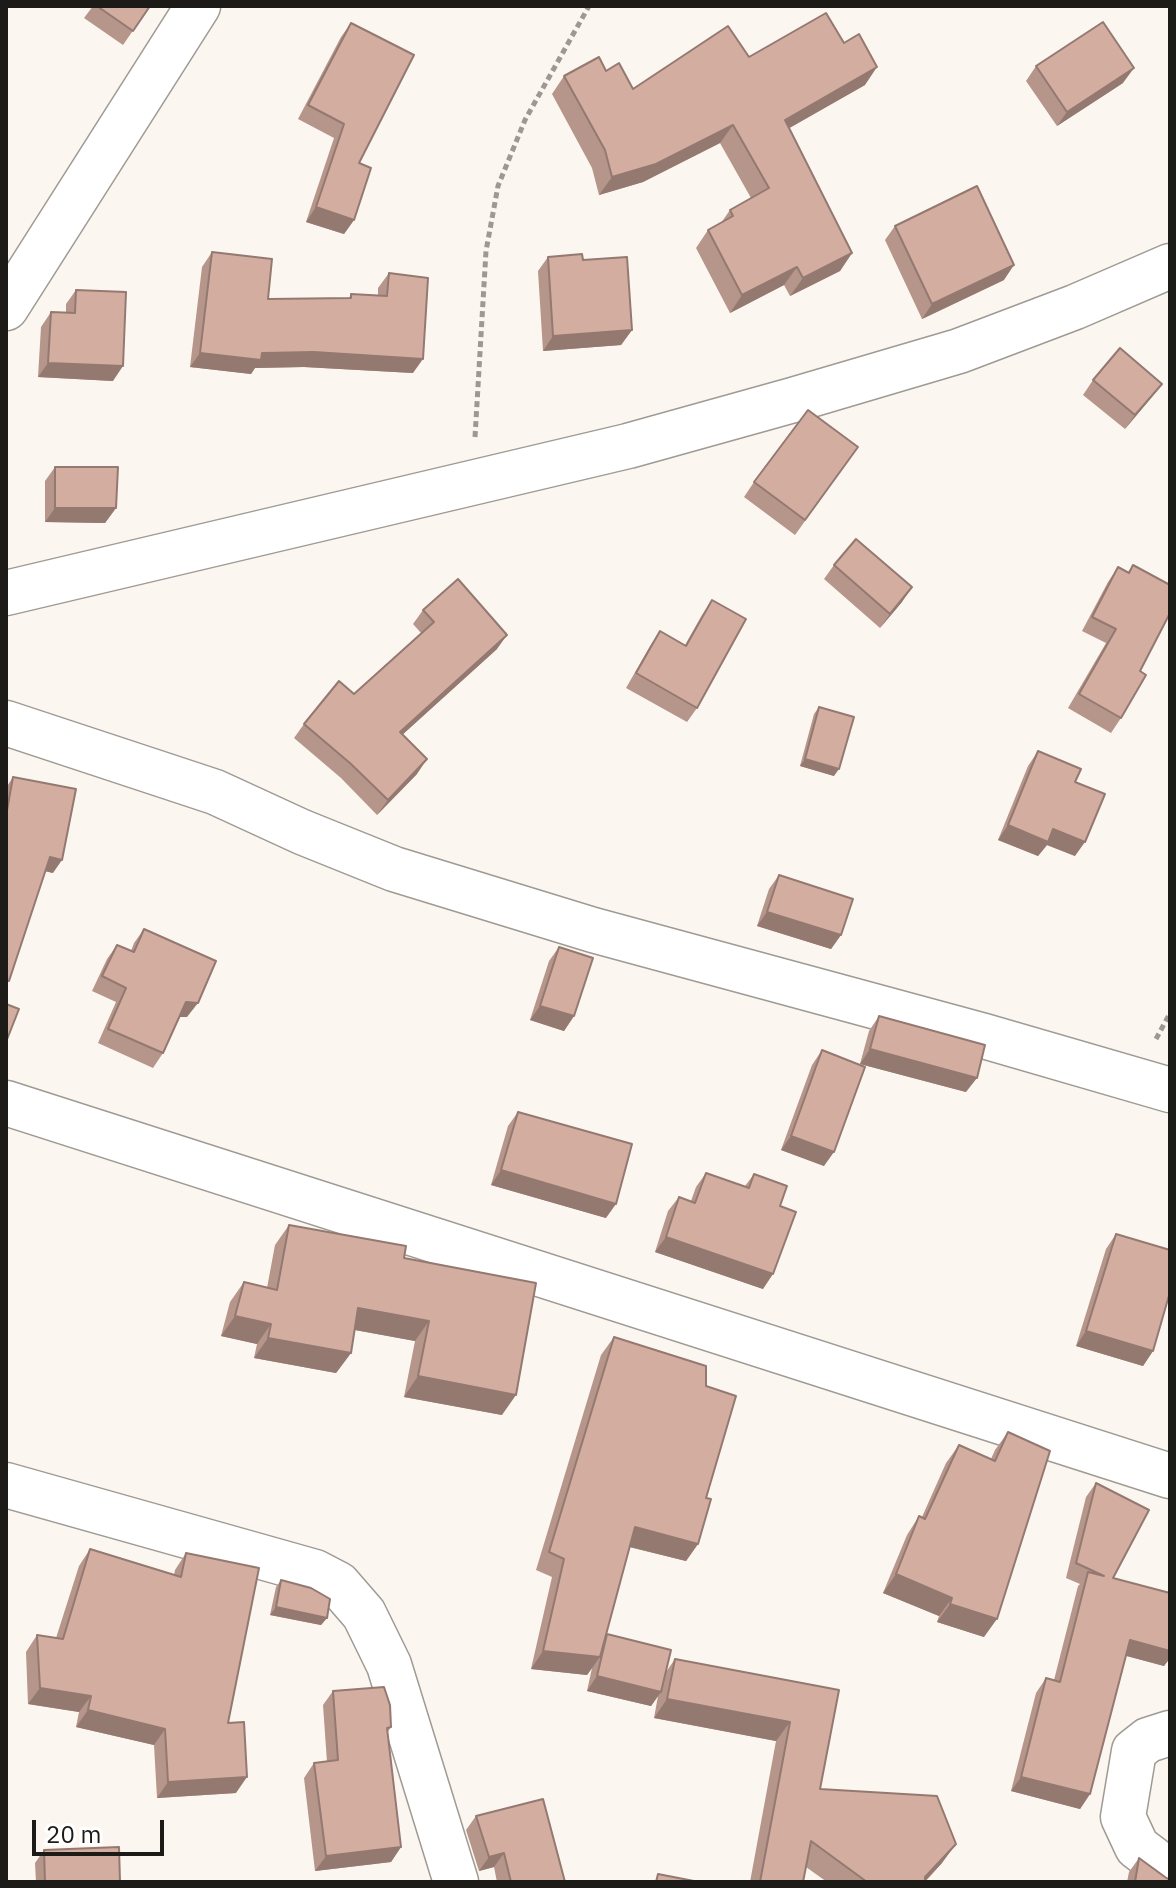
<!DOCTYPE html>
<html>
<head>
<meta charset="utf-8">
<style>
  body { margin:0 }
  #map { position:relative; width:1176px; height:1888px; overflow:hidden; background:#fcf6f0; font-family:"IBM Plex Sans",sans-serif }
  canvas { display:block }
  .frame { position:absolute; inset:0; border:8px solid #1d1b18; pointer-events:none }
  .scale { position:absolute; left:32px; top:1820px; width:132px; height:36px; box-sizing:border-box; border:4px solid #1d1b18; border-top:0; padding-left:10px; font-size:24px; line-height:28px; white-space:nowrap; color:#1d1b18; -webkit-text-stroke:6px #fff; paint-order:stroke }
</style>
</head>
<body>
<div id="map">
<canvas width="1176" height="1888"></canvas>
<div class="frame"></div>
<div class="scale">20 m</div>
</div>
<script>
const g = document.querySelector('canvas').getContext('2d');
g.lineJoin = 'round';
function stroke(path, color, width, dash) { g.strokeStyle = color; g.lineWidth = width; g.lineCap = dash ? 'butt' : 'round'; g.setLineDash(dash || []); g.stroke(path); }
function fillPath(path, color) { g.fillStyle = color; g.fill(path, 'evenodd'); }
const path = new Path2D(`
  M475 437 486 251 498 186 525 120 589 6
  M1156 1039 1170 1013`);
const minor = new Path2D(`
  M6 308 198 6
  M6 593 628 446 793 400 959 351 1075 307 1170 266
  M6 723 215 792 302 832 394 869 593 930 984 1036 1170 1090
  M6 1103 1170 1476
  M6 1485 315 1572 338 1584 364 1614 389 1665 456 1882
  M1170 1733 1148 1740 1134 1751 1123 1817 1137 1847 1170 1872`);
const wall = new Path2D(`
  M93 6H150L123 45 84 18Z
  M351 23 359 163 354 220 344 234 306 222 334 138 298 119 341 37Z
  M749 57 865 85 789 128 852 253 840 271 790 296 784 285 730 313 696 248 708 230 721 223 730 210 751 198 720 143 643 182 599 195 592 168 552 94 564 76 606 71 633 89Z
  M1036 66 1123 83 1057 126 1026 81Z
  M895 226 1004 280 922 319 885 240Z
  M212 252 268 299 349 298 351 294 378 296V288L389 273 413 373 304 367 255 368 251 374 190 367 202 267Z
  M548 257 583 260 632 330 621 345 543 351 538 271Z
  M76 290 113 381 38 377 41 327 51 312 66 313V304Z
  M1093 380 1151 398 1125 429 1083 395Z
  M858 447 795 535 744 497 754 482Z
  M55 467 116 508 105 523 45 522V481Z
  M834 565 902 602 880 628 824 579Z
  M1133 565 1140 671 1121 718 1111 733 1068 708 1106 643 1082 631 1108 582 1118 567 1128 572Z
  M712 600 697 708 687 722 626 688 650 646 660 631 685 645 702 615Z
  M423 610 497 649 403 734 417 774 377 815 341 778 294 738 304 724 354 694 421 633 413 624Z
  M819 707 834 776 800 766 814 714Z
  M1038 751 1075 782V856L1047 845 1038 856 998 840 1028 766Z
  M13 777 53 873 45 871 9 981 6 985V788Z
  M779 875 841 935 831 949 757 926 769 889Z
  M144 929 187 1017H179L163 1053 153 1068 98 1043 116 1002 92 991 107 959 117 945 131 951 134 943Z
  M559 947 574 1016 564 1031 530 1020 549 961Z
  M879 1016 966 1092 860 1064 869 1031Z
  M822 1050 824 1166 781 1150 812 1065Z
  M518 1112 606 1218 491 1185 508 1126Z
  M706 1173 745 1186 754 1174 780 1206 763 1289 655 1252 668 1211 679 1197 691 1201 696 1187Z
  M289 1225 404 1258 502 1415 404 1397 415 1341 355 1330 351 1353 336 1373 254 1358 257 1344 221 1336 230 1302 244 1282 267 1288 275 1245Z
  M1116 1234 1153 1351 1143 1366 1076 1346 1106 1249Z
  M614 1337 706 1498 698 1544 686 1561 629 1547 605 1637 607 1634 666 1672 675 1659 839 1690 820 1789 942 1863 925 1882H827L806 1867 803 1882H750L776 1741 654 1718 658 1696 651 1706 587 1691 592 1668 587 1675 531 1669 552 1577 536 1570 601 1355Z
  M1008 1432 984 1637 937 1622 939 1616 883 1593 907 1535 919 1516 922 1517 946 1463 959 1445 991 1459 995 1450Z
  M1096 1483 1113 1578 1170 1593V1658L1164 1666 1126 1656 1090 1794 1080 1809 1011 1791 1036 1693 1046 1678 1054 1680 1078 1586 1080 1584 1066 1578 1086 1497Z
  M90 1549 174 1575 175 1570 186 1553 228 1723 236 1793 157 1798 154 1745 76 1727 79 1712 28 1704 26 1652 37 1635 56 1638 79 1566Z
  M281 1580 327 1618 321 1625 270 1615 276 1587Z
  M333 1691 391 1727 387 1733 401 1847 391 1862 315 1871 304 1778 314 1763 327 1762 323 1705Z
  M476 1816 565 1882H497L494 1867 479 1871 466 1830Z
  M44 1850 120 1882H36L35 1863Z
  M1139 1858 1165 1877 1170 1882H1127L1129 1872Z`);
const shadedWall = new Path2D(`
  M877 67 865 85 772 138 785 120Z
  M1134 68 1123 83 1057 126 1067 112Z
  M733 125 720 143 643 182 599 195 612 177Z
  M316 207 354 220 344 234 306 222Z
  M852 253 840 271 790 296 803 278Z
  M1014 265 1004 280 922 319 932 304Z
  M797 267 784 285 730 313 742 295Z
  M632 330 621 345 543 351 553 336Z
  M314 352 423 359 413 373 304 367 255 368 251 374 190 367 200 353Z
  M48 363 123 366 113 381 38 377Z
  M1162 384 1151 398 1125 429 1135 415Z
  M55 508H116L105 523 45 522Z
  M912 587 902 602 880 628 890 614Z
  M507 635 497 649 390 746 400 732Z
  M427 759 417 774 377 815 388 800Z
  M805 759 839 769 834 776 800 766Z
  M1008 825 1053 829 1085 842 1075 856 1047 845 1038 856 998 840Z
  M50 857 62 860 53 873 40 870Z
  M767 912 841 935 831 949 757 926Z
  M186 1002 198 1003 187 1017H176Z
  M540 1006 574 1016 564 1031 530 1020Z
  M870 1049 977 1078 966 1092 860 1064Z
  M791 1136 834 1152 824 1166 781 1150Z
  M501 1170 616 1204 606 1218 491 1185Z
  M666 1237 773 1274 763 1289 655 1252Z
  M358 1308 429 1321 415 1341 344 1328Z
  M235 1316 271 1324 257 1344 221 1336Z
  M1086 1331 1153 1351 1143 1366 1076 1346Z
  M268 1338 351 1353 336 1373 254 1358Z
  M418 1376 516 1395 502 1415 404 1397Z
  M635 1527 698 1544 686 1561 622 1545Z
  M896 1574 952 1598 939 1616 883 1593Z
  M950 1604 997 1619 984 1637 937 1622Z
  M276 1607 327 1618 321 1625 270 1615Z
  M1130 1640 1170 1651V1658L1164 1666 1120 1654Z
  M543 1651 600 1657 587 1675 531 1669Z
  M597 1676 661 1692 651 1706 587 1691Z
  M40 1688 91 1696 79 1712 28 1704Z
  M667 1699 790 1722 776 1741 654 1718Z
  M88 1710 165 1729 154 1745 76 1727Z
  M247 1777 236 1793 157 1798 168 1782Z
  M1021 1777 1090 1794 1080 1809 1011 1791Z
  M956 1844 942 1863 924 1882 925 1877Z
  M401 1847 391 1862 315 1871 326 1856Z
  M504 1853 494 1867 479 1871 489 1857Z`);
const building = new Path2D(`
  M97 6H150L133 31Z
  M826 13 844 43 859 34 877 67 785 120 852 253 803 278 797 267 742 295 708 230 733 216 730 210 769 188 733 125 656 164 612 177 605 150 564 76 599 57 606 71 619 63 633 89 728 26 749 57Z
  M1103 22 1134 68 1067 112 1036 66Z
  M351 23 414 55 359 163 371 168 354 220 316 207 344 124 308 105Z
  M977 186 1014 265 932 304 895 226Z
  M212 252 272 259 268 299 351 298V294L387 296 389 273 428 278 423 359 314 352 262 353 261 360 200 353Z
  M582 254 583 260 627 257 632 330 553 336 548 257Z
  M76 290 126 292 123 366 48 363 51 312 75 313Z
  M1120 348 1162 384 1135 415 1093 380Z
  M808 410 858 447 805 520 754 482Z
  M55 467H118L116 508H55Z
  M856 539 912 587 890 614 834 565Z
  M1133 565 1170 585V613L1140 671 1146 675 1121 718 1079 694 1116 629 1092 617 1118 567 1129 573Z
  M458 579 507 635 400 732 427 759 388 800 351 764 304 724 339 681 354 694 434 622 423 610Z
  M712 600 746 619 697 708 636 673 660 631 686 646Z
  M819 707 854 717 839 769 805 759Z
  M1038 751 1081 769 1075 782 1105 794 1085 842 1053 829 1048 842 1008 825Z
  M13 777 76 789 62 860 50 857 9 981 6 980V816Z
  M779 875 853 899 841 935 767 912Z
  M144 929 216 961 198 1003 186 1002 163 1053 108 1029 126 988 102 976 117 945 134 952Z
  M559 947 593 958 574 1016 540 1006Z
  M6 1004 19 1009 6 1042Z
  M879 1016 985 1045 977 1078 870 1049Z
  M822 1050 865 1067 834 1152 791 1136Z
  M518 1112 632 1144 616 1204 501 1170Z
  M706 1173 749 1188 754 1174 787 1186 780 1206 796 1212 773 1274 666 1237 679 1197 695 1203Z
  M289 1225 406 1246 404 1258 536 1283 516 1395 418 1376 429 1321 358 1308 351 1353 268 1338 271 1324 235 1316 244 1282 277 1290Z
  M1116 1234 1170 1250V1292L1153 1351 1086 1331Z
  M614 1337 706 1366V1386L736 1396 706 1498 711 1499 698 1544 635 1527 600 1657 543 1651 564 1559 549 1552Z
  M1008 1432 1050 1451 997 1619 950 1604 952 1598 896 1574 919 1516 925 1519 959 1445 995 1461Z
  M1096 1483 1149 1510 1113 1578 1170 1593V1651L1130 1640 1090 1794 1021 1777 1046 1678 1060 1682 1088 1572 1104 1576 1076 1563Z
  M90 1549 181 1577 186 1553 259 1568 228 1723 244 1722 247 1777 168 1782 165 1729 88 1710 91 1696 40 1688 37 1635 63 1639Z
  M281 1580 311 1588 330 1599 327 1618 276 1607Z
  M607 1634 671 1650 661 1692 597 1676Z
  M675 1659 839 1690 820 1789 937 1796 956 1844 925 1877V1882H867L811 1841 803 1882H760L790 1722 667 1699Z
  M384 1687 390 1705 391 1727 387 1728 401 1847 326 1856 314 1763 338 1760 333 1691Z
  M543 1799 565 1882H511L504 1853 489 1857 476 1816Z
  M119 1847 120 1882H45L44 1850Z
  M1139 1858 1165 1877 1170 1880V1882H1135Z
  M658 1874 699 1882H656Z`);
stroke(minor, '#9f9a94', 47);
stroke(path, '#9d9894', 5, [6, 4]);
stroke(minor, '#fff', 44);
fillPath(wall, '#b6958a');
fillPath(shadedWall, '#947971');
fillPath(building, '#d4ada1');
stroke(building, '#947971', 2);
</script>
</body>
</html>
